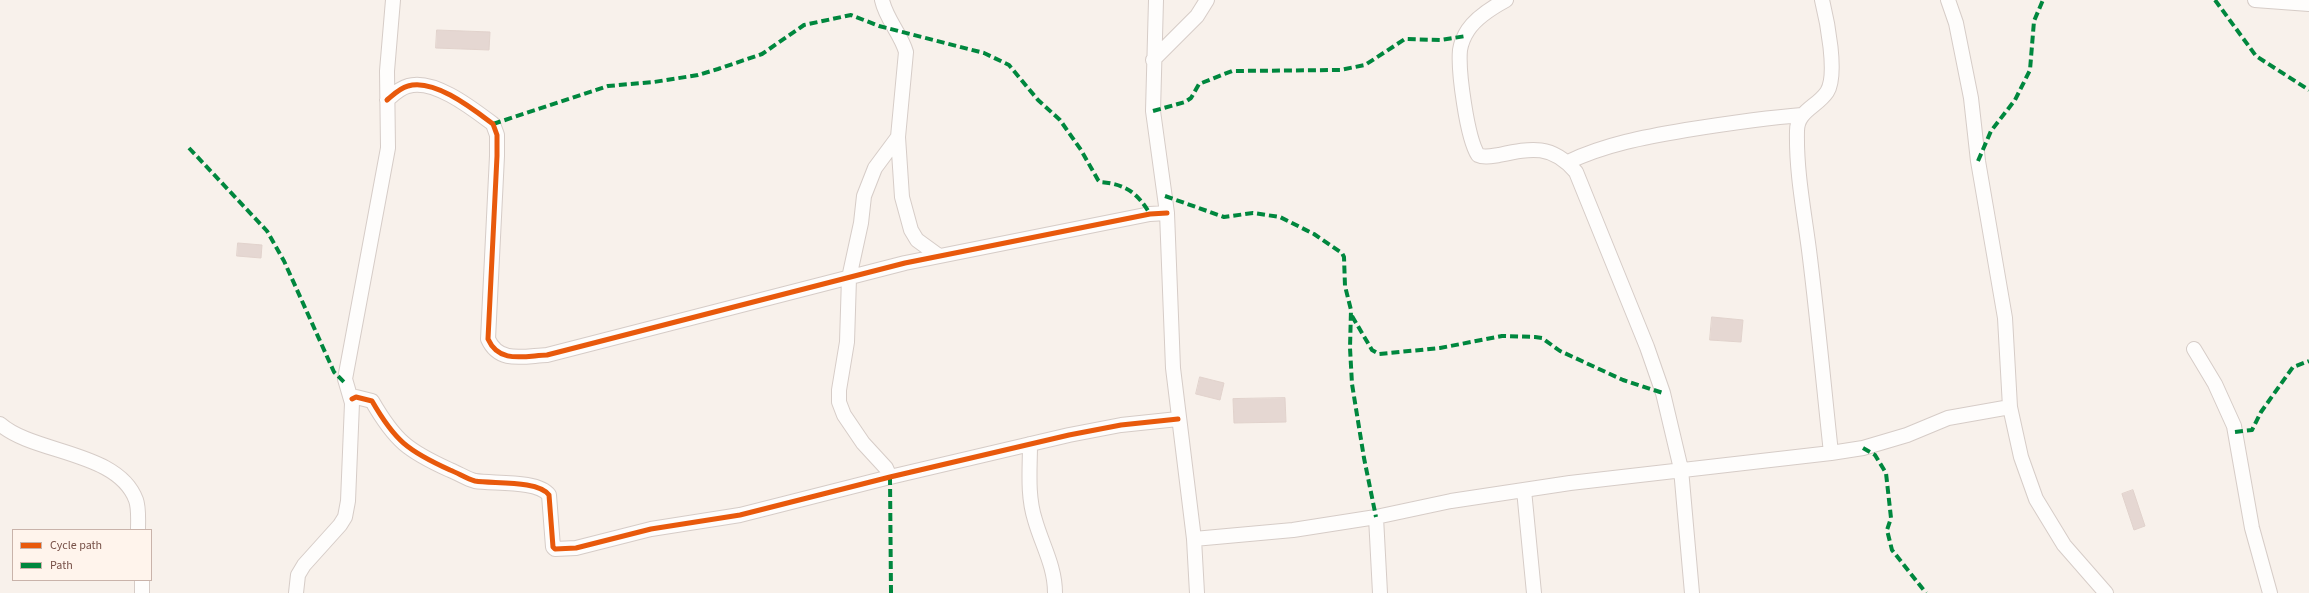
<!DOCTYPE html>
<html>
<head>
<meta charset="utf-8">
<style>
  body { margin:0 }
  #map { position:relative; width:2309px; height:593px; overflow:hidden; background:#f8f1eb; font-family:"Source Sans 3",sans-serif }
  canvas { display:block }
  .legend { position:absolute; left:12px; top:529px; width:140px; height:52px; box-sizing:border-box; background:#fff4ec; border:1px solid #c9b3aa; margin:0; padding:5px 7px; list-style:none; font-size:12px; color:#785148 }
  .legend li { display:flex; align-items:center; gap:8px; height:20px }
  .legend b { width:20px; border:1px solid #c9b3aa }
</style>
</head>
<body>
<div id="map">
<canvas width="2309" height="593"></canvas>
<ul class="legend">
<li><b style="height:5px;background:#e8590c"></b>Cycle path</li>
<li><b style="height:5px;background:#00873e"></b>Path</li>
</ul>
</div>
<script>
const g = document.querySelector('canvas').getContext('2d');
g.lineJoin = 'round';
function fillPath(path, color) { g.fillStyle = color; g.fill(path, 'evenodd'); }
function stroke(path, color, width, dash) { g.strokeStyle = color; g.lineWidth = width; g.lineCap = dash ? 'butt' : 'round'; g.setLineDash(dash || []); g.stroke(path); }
const building = new Path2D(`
  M437 30 490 32 489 50 436 48Z
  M238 243 262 245 261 258 237 256Z
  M1712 317 1743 320 1741 342 1710 340Z
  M1200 377 1224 383 1220 400 1196 394Z
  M1285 398 1286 422 1234 423 1233 399Z
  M2133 490 2145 526 2134 530 2122 494Z`);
const street = new Path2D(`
  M882 0C886 19 901 34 906 52L898 137 902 197 911 230 917 240 939 256
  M1156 0 1153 111 1167 213 1173 368 1194 539 1197 593
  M1506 0C1493 7 1476 18 1468 30 1464 36 1461 44 1460 50 1458 71 1467 138 1478 155 1484 158 1492 156 1499 155 1532 148 1552 144 1576 172L1647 347 1663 393 1681 469 1692 593
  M1822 0C1827 20 1838 75 1827 92 1817 107 1797 111 1797 131 1796 174 1805 216 1810 258 1818 323 1824 388 1831 453
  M1948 0 1956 23 1971 98 1978 161 2005 318 2010 407 2021 457 2036 499 2064 545 2106 593
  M2255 0 2309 4
  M1153 60 1197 16 1207 0
  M387 100C394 94 400 88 408 86 434 78 473 109 493 124L497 135V156L488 339C499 364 524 356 547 355L905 263 1150 214 1167 213
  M1568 162C1606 144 1645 137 1686 130 1724 124 1763 118 1802 115
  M2194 349 2215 384 2234 426 2252 528 2270 593
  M352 399 356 397 372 401C395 441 408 451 450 470 458 473 467 479 475 481 493 484 538 480 549 495L553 547 555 549 576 548 651 529 740 515 890 477 1069 435 1121 425 1178 419
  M0 424C34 454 118 451 136 500 139 508 138 521 138 530
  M1030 444C1030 469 1027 495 1035 520 1042 545 1055 566 1055 593
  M890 477 886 468 863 443 844 415 839 402V390L847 342 849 278 861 223 864 196 875 168 898 137
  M1524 490 1534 593
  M1376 517 1380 593
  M1194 539 1293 530 1376 517 1451 501 1570 483 1831 453 1863 448 1907 435 1948 418 2010 407
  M142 580V593
  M296 593 298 575 304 565 340 525 345 517 348 501 352 403 345 379 388 148 387 71 393 0`);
const quiet = new Path2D(`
  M2215 0 2256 56 2309 90
  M1153 111 1185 102 1191 98 1199 84 1232 71 1340 70 1365 65 1405 39 1440 40 1466 36
  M493 124 608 86 654 82 698 75 718 69 762 54 804 25 851 15 879 26 984 53 1009 65 1038 100 1060 120 1081 150 1098 180 1100 182C1125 184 1137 192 1150 214
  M189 148 267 231 284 261 334 372 345 383
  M1978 161 1991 131 2015 100 2030 70 2034 21 2043 0
  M1165 196 1224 217 1253 213 1280 217 1314 234 1342 253 1344 257 1345 286 1351 310 1350 348 1352 384 1364 458 1376 517
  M1352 316 1372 350 1379 354 1440 348 1502 336 1535 337 1542 338 1560 351 1623 380 1663 393
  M2235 432 2252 430 2261 412 2293 367 2309 361
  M1863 448 1875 455 1886 473 1891 518 1887 530 1892 550 1926 593
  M890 477 891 593`);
const cycleway = new Path2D(`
  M387 100C394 94 400 88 408 86 434 78 473 109 493 124L497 135V156L488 339C499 364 524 356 547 355L905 263 1150 214 1167 213
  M352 399 356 397 372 401C395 441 408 451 450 470 458 473 467 479 475 481 493 484 538 480 549 495L553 547 555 549 576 548 651 529 740 515 890 477 1069 435 1121 425 1178 419`);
fillPath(building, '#e5d7d2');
stroke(building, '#e1d2cc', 1);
stroke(street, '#d6ccc7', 16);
stroke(street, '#fefdfc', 14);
stroke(quiet, '#00873e', 4, [8, 4]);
stroke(cycleway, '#e8590c', 5);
</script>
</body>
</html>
